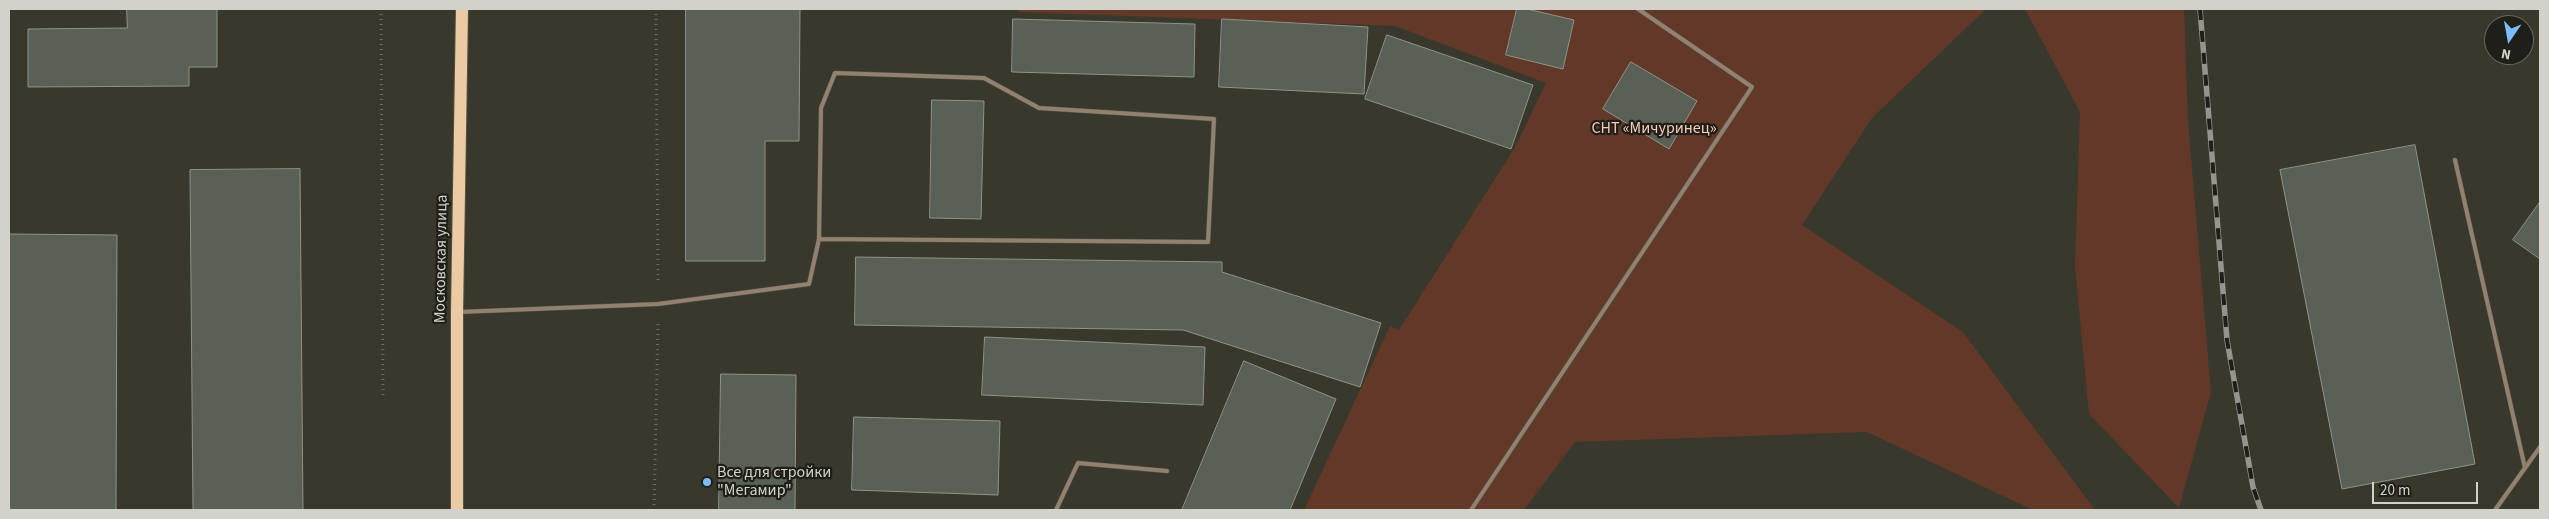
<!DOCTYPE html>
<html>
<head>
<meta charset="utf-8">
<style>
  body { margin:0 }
  #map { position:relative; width:2549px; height:519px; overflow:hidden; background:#39382c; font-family:"Source Sans 3",sans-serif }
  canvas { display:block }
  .frame { position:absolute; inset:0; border:10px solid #d2d1ca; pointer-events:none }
  .north { position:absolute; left:2484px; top:15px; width:50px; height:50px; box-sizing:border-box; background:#1f1f19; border:1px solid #676660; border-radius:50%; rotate:192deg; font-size:14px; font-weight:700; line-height:20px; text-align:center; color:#d2d1ca }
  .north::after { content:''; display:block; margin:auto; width:18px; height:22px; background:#7dbef9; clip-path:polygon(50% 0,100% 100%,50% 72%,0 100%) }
  .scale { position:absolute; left:2372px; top:482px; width:106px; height:22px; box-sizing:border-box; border:2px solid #d2d1ca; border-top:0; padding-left:6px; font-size:15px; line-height:18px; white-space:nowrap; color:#d2d1ca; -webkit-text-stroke:4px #1f1f19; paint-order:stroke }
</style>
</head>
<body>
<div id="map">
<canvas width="2549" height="519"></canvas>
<div class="frame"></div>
<div class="north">N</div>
<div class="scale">20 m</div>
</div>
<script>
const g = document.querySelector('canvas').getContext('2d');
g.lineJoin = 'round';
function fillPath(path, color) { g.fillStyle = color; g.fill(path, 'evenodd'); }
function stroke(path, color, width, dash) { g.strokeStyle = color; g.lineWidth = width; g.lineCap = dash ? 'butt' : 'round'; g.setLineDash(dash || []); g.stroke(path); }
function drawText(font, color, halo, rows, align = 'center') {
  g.font = font + ' "Source Sans 3",sans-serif'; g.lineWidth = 4.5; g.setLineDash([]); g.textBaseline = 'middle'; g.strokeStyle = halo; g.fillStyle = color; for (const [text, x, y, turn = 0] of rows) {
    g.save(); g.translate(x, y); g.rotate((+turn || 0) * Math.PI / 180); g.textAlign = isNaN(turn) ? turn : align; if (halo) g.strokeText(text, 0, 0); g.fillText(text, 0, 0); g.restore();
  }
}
const green = new Path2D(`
  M1018 9H1986L1872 118 1802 225 1963 332 2095 510H2033L1867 432 1575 442 1524 510H1304L1390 326 1399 330 1514 149 1546 83 1395 26 1019 12Z
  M2025 9H2184L2188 121 2211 392 2179 508 2089 414 2075 266 2080 112Z`);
const building = new Path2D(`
  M127 9H217V67H189V86L28 87V29L127 28Z
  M686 9H800L799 141H765V261H686Z
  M1517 9H1527L1574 20 1563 69 1506 55Z
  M1013 19 1195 24 1194 77 1012 72Z
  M1222 19 1368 27 1364 94 1219 87Z
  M1387 35 1533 85 1511 149 1365 99Z
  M1631 62 1697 101 1669 149 1603 109Z
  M932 100 984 101 981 219 930 218Z
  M2415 145 2475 464 2342 489 2280 170Z
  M300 169 303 510H193L190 170Z
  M2540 202V259L2513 240Z
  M9 234 117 235 116 510H9Z
  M856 257 1222 262V272L1381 323 1360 387 1183 330 855 325Z
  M985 337 1205 347 1203 405 982 395Z
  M1244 361 1336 399 1290 510H1182Z
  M721 374 796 375 795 510H719Z
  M854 417 1000 421 998 495 852 490Z`);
const path = new Path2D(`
  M381 9 383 396
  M656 9 658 283
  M654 510 658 324`);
const lane = new Path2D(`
  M2455 160 2525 468
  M459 312 658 304 809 284 819 239 821 108 835 73 984 78 1039 108 1214 119 1208 242 819 239
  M1056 510 1078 463 1167 471
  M1471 510 1752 87 1638 9
  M2495 510 2540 447`);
const primary = new Path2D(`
  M457 510V312L462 9`);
const rail = new Path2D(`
  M2200 9 2227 340 2253 487 2261 510`);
const markers = [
  [707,482,5,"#7dbef9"]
];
const parkNames = [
  ["СНТ «Мичуринец»",1654,129]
];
const streetNames = [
  ["Московская улица",442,259,-89]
];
const poiNames = [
  ["Все для стройки",717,473],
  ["\"Мегамир\"",717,491]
];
fillPath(green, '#623828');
fillPath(building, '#5a6055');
stroke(building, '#8d9487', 1);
stroke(lane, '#555448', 5);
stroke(primary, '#555448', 14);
stroke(path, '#6c6b60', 3, [1, 4]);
stroke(lane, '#92816f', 4);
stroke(primary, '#eccba4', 12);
stroke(rail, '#96958c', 5.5);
stroke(rail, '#1f1f19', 4, [11]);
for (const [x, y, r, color] of markers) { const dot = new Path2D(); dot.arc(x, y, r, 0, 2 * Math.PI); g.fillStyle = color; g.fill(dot); stroke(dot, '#1f1f19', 2); }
drawText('16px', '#fccab7', '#1f1f19', parkNames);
drawText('16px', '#d2d1ca', '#1f1f19', streetNames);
drawText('16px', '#d2d1ca', '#1f1f19', poiNames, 'left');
</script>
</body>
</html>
